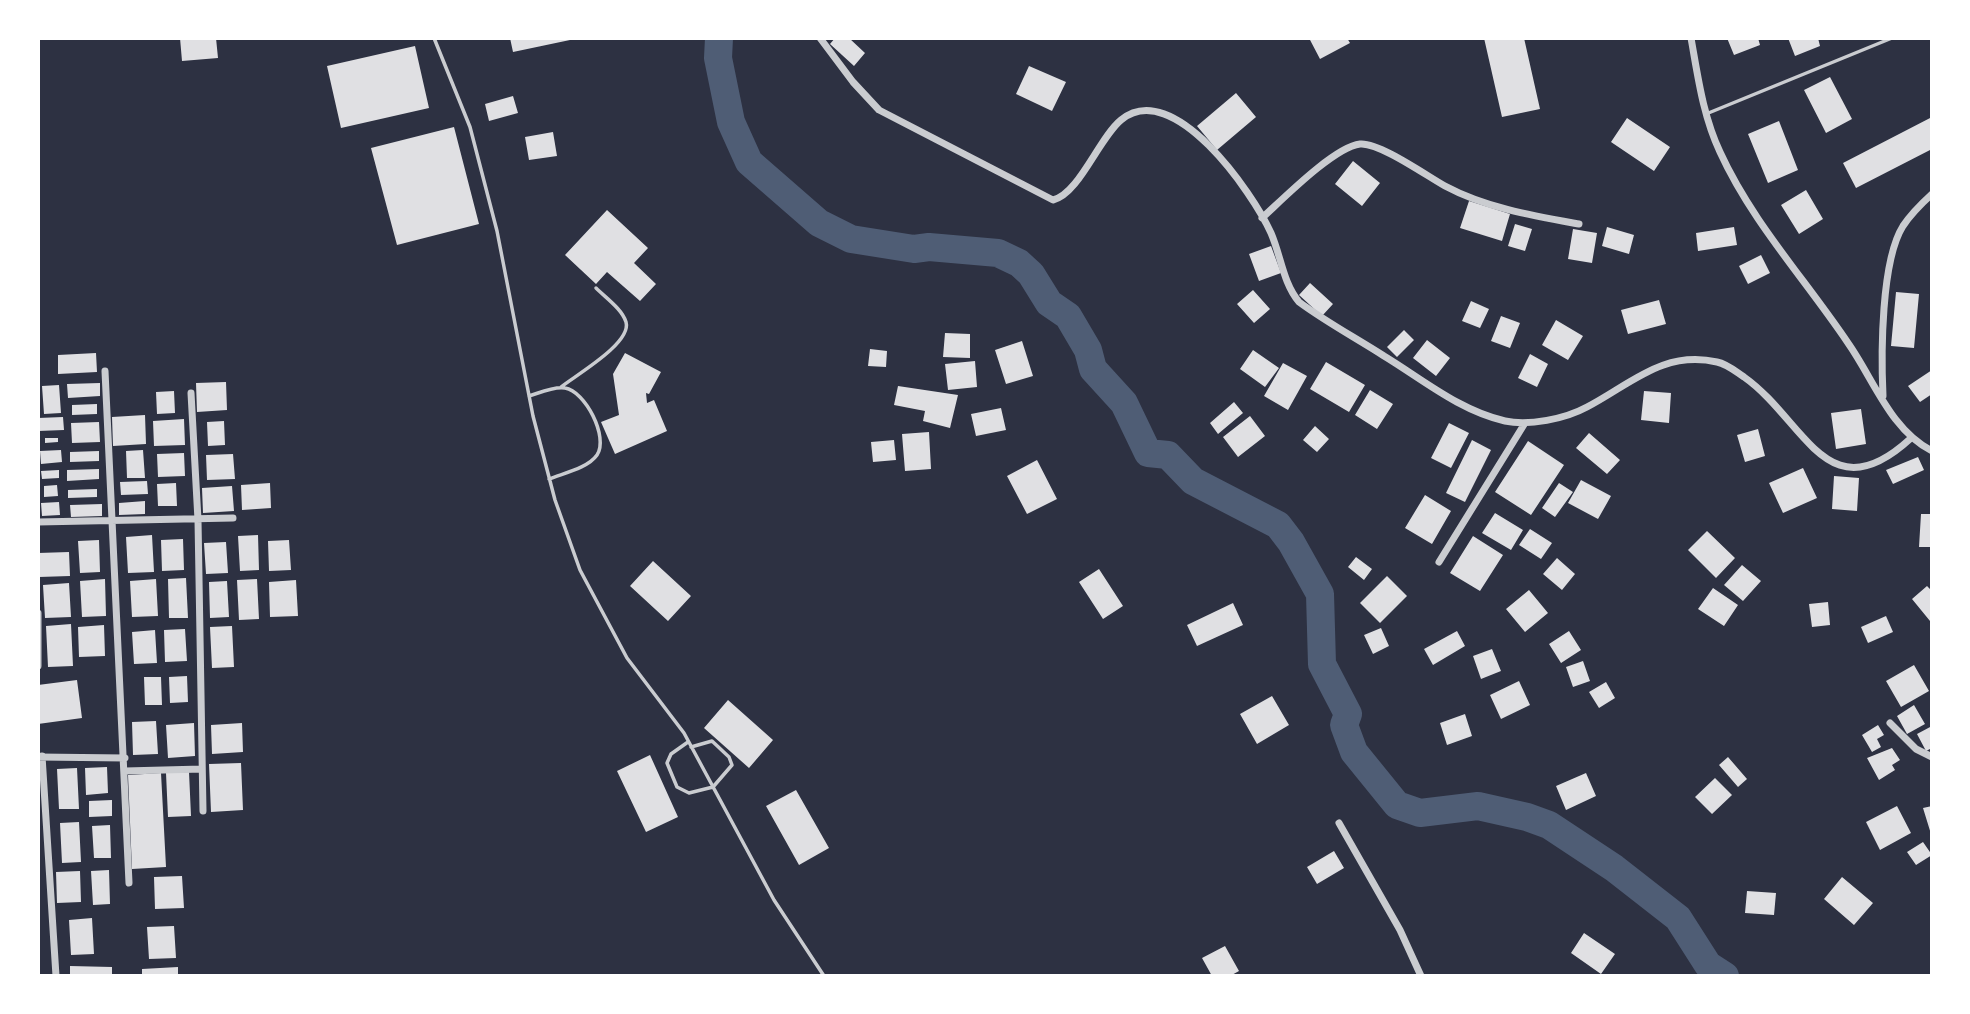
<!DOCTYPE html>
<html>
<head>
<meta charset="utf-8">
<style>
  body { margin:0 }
  #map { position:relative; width:1970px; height:1014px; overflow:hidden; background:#2d3142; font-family:"Golos Text",sans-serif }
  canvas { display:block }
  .frame { position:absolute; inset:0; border:40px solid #fff; pointer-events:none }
</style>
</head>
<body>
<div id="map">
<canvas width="1970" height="1014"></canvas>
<div class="frame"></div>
</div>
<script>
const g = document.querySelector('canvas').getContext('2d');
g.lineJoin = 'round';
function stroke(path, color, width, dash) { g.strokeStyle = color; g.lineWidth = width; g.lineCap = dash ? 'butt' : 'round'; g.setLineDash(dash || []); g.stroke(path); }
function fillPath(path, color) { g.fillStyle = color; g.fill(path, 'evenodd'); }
const river = new Path2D(`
  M719 38 718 58 731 122 749 162 819 223 851 239 914 249 929 247 998 253 1019 263 1031 274 1049 303 1068 316 1088 350 1093 369 1124 403 1148 453 1168 455 1193 481 1278 525 1291 542 1320 594 1322 664 1348 714 1344 725 1354 752 1397 805 1420 813 1478 806 1527 817 1549 825 1614 868 1678 918 1708 965 1725 976`);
const building = new Path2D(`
  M180 38H216L218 58 182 61Z
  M510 38H570V40L513 52Z
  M835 38H849L865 53 854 66 830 44Z
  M1309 38H1347L1350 43 1320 59Z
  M1484 38H1524L1540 109 1502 117Z
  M1727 38H1758L1760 45 1734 55Z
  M1788 38H1818L1820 46 1795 56Z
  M415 46 429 108 341 128 327 66Z
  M1029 66 1066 82 1052 111 1016 94Z
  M1830 77 1852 119 1826 133 1804 90Z
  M1236 93 1256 117 1217 150 1197 126Z
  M513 96 518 113 489 121 485 104Z
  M1932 117V149L1856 188 1843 163Z
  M1627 118 1670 147 1654 171 1611 142Z
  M1779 121 1798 170 1768 183 1748 134Z
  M454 127 479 224 397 245 371 148Z
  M553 132 557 156 529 160 525 137Z
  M1353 161 1380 183 1362 206 1335 184Z
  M1806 190 1823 219 1799 234 1781 205Z
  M1469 201 1510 214 1502 241 1460 228Z
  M607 210 648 248 634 263 656 284 640 301 607 272 596 284 565 255Z
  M1515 224 1532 229 1525 251 1508 246Z
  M1607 227 1634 235 1629 254 1602 246Z
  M1734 227 1737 245 1698 251 1696 233Z
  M1573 229 1597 233 1592 263 1568 259Z
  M1271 246 1281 273 1259 281 1249 254Z
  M1761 255 1770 273 1748 284 1739 266Z
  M1310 283 1333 304 1322 316 1299 295Z
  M1253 290 1270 309 1254 323 1237 304Z
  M1896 292 1919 294 1914 348 1891 346Z
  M1659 300 1666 324 1628 334 1621 310Z
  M1471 301 1489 309 1480 328 1462 321Z
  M1501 316 1520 323 1510 348 1491 341Z
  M1556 320 1583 336 1568 360 1542 345Z
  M1404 330 1414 340 1397 357 1387 347Z
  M945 333 970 334V358L943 357Z
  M1427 340 1450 358 1436 376 1413 358Z
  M1022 341 1033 376 1006 384 995 350Z
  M870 349 887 351 886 367 868 366Z
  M1253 350 1279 368 1265 387 1240 369Z
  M96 353 97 372 58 374V355Z
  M625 353 661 372 649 394 646 393 647 403 654 400 667 431 615 454 601 422 619 415 613 374Z
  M1530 354 1548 364 1537 387 1518 378Z
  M975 361 977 387 948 390 945 364Z
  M1326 362 1365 385 1349 412 1310 389Z
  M1283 363 1307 376 1288 410 1264 396Z
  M1932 370V394L1920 402 1908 386Z
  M226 382 227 410 197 412 196 383Z
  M100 383V396L68 398 67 384Z
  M59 385 61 413 44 414 42 386Z
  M898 386 958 395 950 428 923 421 925 411 894 405Z
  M1370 390 1393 404 1377 429 1355 415Z
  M174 391 175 413 157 414 156 392Z
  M1644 391 1671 393 1669 423 1641 420Z
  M1234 402 1243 413 1218 434 1210 423Z
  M97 404V414L72 415V405Z
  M1001 408 1006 430 976 436 971 414Z
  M1861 409 1866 444 1836 449 1831 413Z
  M145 415 146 444 113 446 112 417Z
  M1250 416 1265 436 1238 457 1223 437Z
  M63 417 64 430 38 431V418Z
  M184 419 185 445 154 446 153 421Z
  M224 421 225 445 208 446 207 422Z
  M99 422 100 442 72 443 71 423Z
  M1449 423 1469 433 1451 468 1431 458Z
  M1315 426 1329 439 1317 452 1303 440Z
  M1758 429 1765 456 1745 462 1737 435Z
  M929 432 931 469 905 471 902 434Z
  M1589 433 1620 460 1607 474 1576 448Z
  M45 438H58V442L45 443Z
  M894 440 896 460 873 462 871 442Z
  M1472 440 1491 450 1465 502 1446 493Z
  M1528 441 1564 465 1531 515 1495 492Z
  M61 450 62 462 41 464 40 451Z
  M143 450 145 478H127L126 451Z
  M99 451V461L70 462V452Z
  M184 453 185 476 158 477 157 454Z
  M233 454 235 479 207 480 206 455Z
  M1918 457 1924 470 1893 484 1886 470Z
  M1037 460 1057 499 1027 514 1007 476Z
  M1803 468 1817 498 1783 513 1769 483Z
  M99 469V479L67 481V470Z
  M59 470V478L42 479 41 471Z
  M1834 476 1859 478 1857 511 1832 509Z
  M1581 480 1611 496 1598 519 1568 503Z
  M147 481 148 494 121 495 120 482Z
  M176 483 177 506H158L157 484Z
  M270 483 271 508 242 510 241 485Z
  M1559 483 1573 492 1555 517 1542 508Z
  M57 485 58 496 44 497V486Z
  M232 486 234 511 203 513 202 488Z
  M97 489V497L68 498V490Z
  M1425 495 1451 511 1432 544 1405 528Z
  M145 501V514L119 515V503Z
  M59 502 60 515 42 516 41 503Z
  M102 504V516L71 517 70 505Z
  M1495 513 1523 530 1511 550 1482 533Z
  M1921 514H1932V547H1919Z
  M1530 529 1552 543 1541 559 1519 545Z
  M1707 531 1735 558 1716 578 1688 550Z
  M152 535 154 572 128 573 126 537Z
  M258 535 259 570 240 571 238 536Z
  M1473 536 1503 555 1480 591 1450 573Z
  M183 539 184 570 162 571 161 540Z
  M99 540 100 572 80 573 78 541Z
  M289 540 291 570 269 571 268 541Z
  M226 542 228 573 206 574 204 543Z
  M69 552 70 576 39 577 38 553Z
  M1356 557 1372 569 1364 580 1348 567Z
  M1557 558 1575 574 1562 590 1543 574Z
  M653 561 691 596 668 621 630 586Z
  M1742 565 1761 581 1743 601 1724 585Z
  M1099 569 1123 606 1103 619 1079 582Z
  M1387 576 1407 596 1380 623 1360 603Z
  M186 578 188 618H169L168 579Z
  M105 579 106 616 82 617 80 581Z
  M156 579 158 616 132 617 130 581Z
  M257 579 259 619 239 620 237 580Z
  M296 580 298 616 270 617 269 582Z
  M227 581 229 617 210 618 209 582Z
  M69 583 71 617 45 618 43 585Z
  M1927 586 1932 591 1930 621 1912 599Z
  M1713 588 1738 605 1724 626 1698 609Z
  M1529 590 1548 613 1525 632 1506 609Z
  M1828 602 1830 625 1812 627 1809 604Z
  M1233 603 1243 625 1197 646 1187 625Z
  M1886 616 1893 632 1868 643 1861 627Z
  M71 624 73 666 48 667 46 626Z
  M104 625 105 656 79 657 78 627Z
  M232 626 234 667 212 668 210 627Z
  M1381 628 1389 646 1373 654 1364 635Z
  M185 629 187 661 165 662 164 630Z
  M155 630 157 663 134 664 132 632Z
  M1457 631 1465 646 1433 665 1424 649Z
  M1569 631 1581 650 1561 663 1549 644Z
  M1492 649 1501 671 1481 679 1473 656Z
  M1583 661 1590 681 1573 687 1566 667Z
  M1914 665 1929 691 1901 707 1886 681Z
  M187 676 188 702 170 703 169 677Z
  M144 677H161L162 705H145Z
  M77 680 82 718 38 724V685Z
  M1519 681 1530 705 1501 719 1490 695Z
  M1606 682 1615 698 1599 708 1589 692Z
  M1272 696 1289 725 1257 744 1240 714Z
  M728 700 773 740 749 768 704 728Z
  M1914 705 1925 724 1907 734 1897 716Z
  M1465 714 1472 736 1447 745 1440 723Z
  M156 721 158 754 133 755 132 722Z
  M194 723 195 756 168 758 166 725Z
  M242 723 243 752 212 754 211 725Z
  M1878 725 1884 735 1877 739 1881 747 1872 752 1862 735Z
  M1932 726V748L1926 751 1917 734Z
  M1892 748 1900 760 1892 765 1895 770 1879 780 1867 758Z
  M650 755 678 817 646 832 617 771Z
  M1728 757 1747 779 1738 787 1719 765Z
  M241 763 243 810 211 812 209 764Z
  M107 767 108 793 86 795 85 768Z
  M77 768 79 809H59L57 769Z
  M189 772 191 816 168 817 166 773Z
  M161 773 166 867 132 869 128 775Z
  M1586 773 1596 796 1566 810 1556 786Z
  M1715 778 1732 795 1712 814 1695 797Z
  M796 790 829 848 799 865 766 806Z
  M112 800V816L89 817V801Z
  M1897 806 1911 833 1880 850 1866 822Z
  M1932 806V834H1931L1923 808Z
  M79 822 81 862 62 863 60 823Z
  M110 825 111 858H94L92 826Z
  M1923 842 1932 855 1916 865 1907 852Z
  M1334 851 1344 868 1317 884 1307 867Z
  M109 870 110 904 93 905 91 871Z
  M80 871 81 902 57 903 56 872Z
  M182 876 184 908 155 909 154 877Z
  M1842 877 1873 903 1854 925 1824 899Z
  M1747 891 1776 893 1774 915 1745 913Z
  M92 918 94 954 71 955 69 920Z
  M174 926 176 958 149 959 147 927Z
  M1584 933 1615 954 1601 974 1571 953Z
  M1225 946 1239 971 1230 976H1212L1202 958Z
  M70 966 112 967V976H70Z
  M178 967V976H142V969Z`);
const service = new Path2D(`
  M434 38 470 127 497 231 533 416 555 500 580 570 627 658 684 733 774 900 824 976
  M1706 114 1892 38
  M561 387C576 375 632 343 626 322 622 309 606 298 596 288
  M529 396C539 393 554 386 565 388 585 391 609 437 597 455 588 468 564 473 549 479
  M688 742 671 754 667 763 677 787 689 793 713 787 732 765 729 757 712 741 691 747`);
const minor = new Path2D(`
  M820 38 853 82 879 110 1053 200C1079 194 1099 138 1121 120 1173 77 1253 193 1271 233 1281 256 1283 283 1299 302 1326 322 1356 338 1384 356 1422 379 1460 411 1505 421 1529 426 1565 419 1587 407 1631 384 1663 350 1717 362 1727 364 1735 371 1744 377 1805 420 1827 515 1910 439
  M1691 38C1698 77 1703 116 1720 152 1752 222 1805 279 1848 343 1874 380 1890 429 1932 451
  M1262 218C1282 200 1334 147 1360 144 1379 142 1427 176 1445 186 1486 208 1534 216 1579 224
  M105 371 129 883
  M191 393 198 520 203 811
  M1883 396C1881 354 1881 261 1903 226 1911 214 1921 204 1932 194
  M38 522 233 518
  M1439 562 1525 423
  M38 613V666
  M1890 723 1916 749 1932 757
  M42 756 56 976
  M38 757 125 758
  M125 771 202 769
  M1339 823 1400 930 1421 976`);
stroke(river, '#4f5d75', 28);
fillPath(building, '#e0e0e3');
stroke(service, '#caccd0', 3.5);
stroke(minor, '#caccd0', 7);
</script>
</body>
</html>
